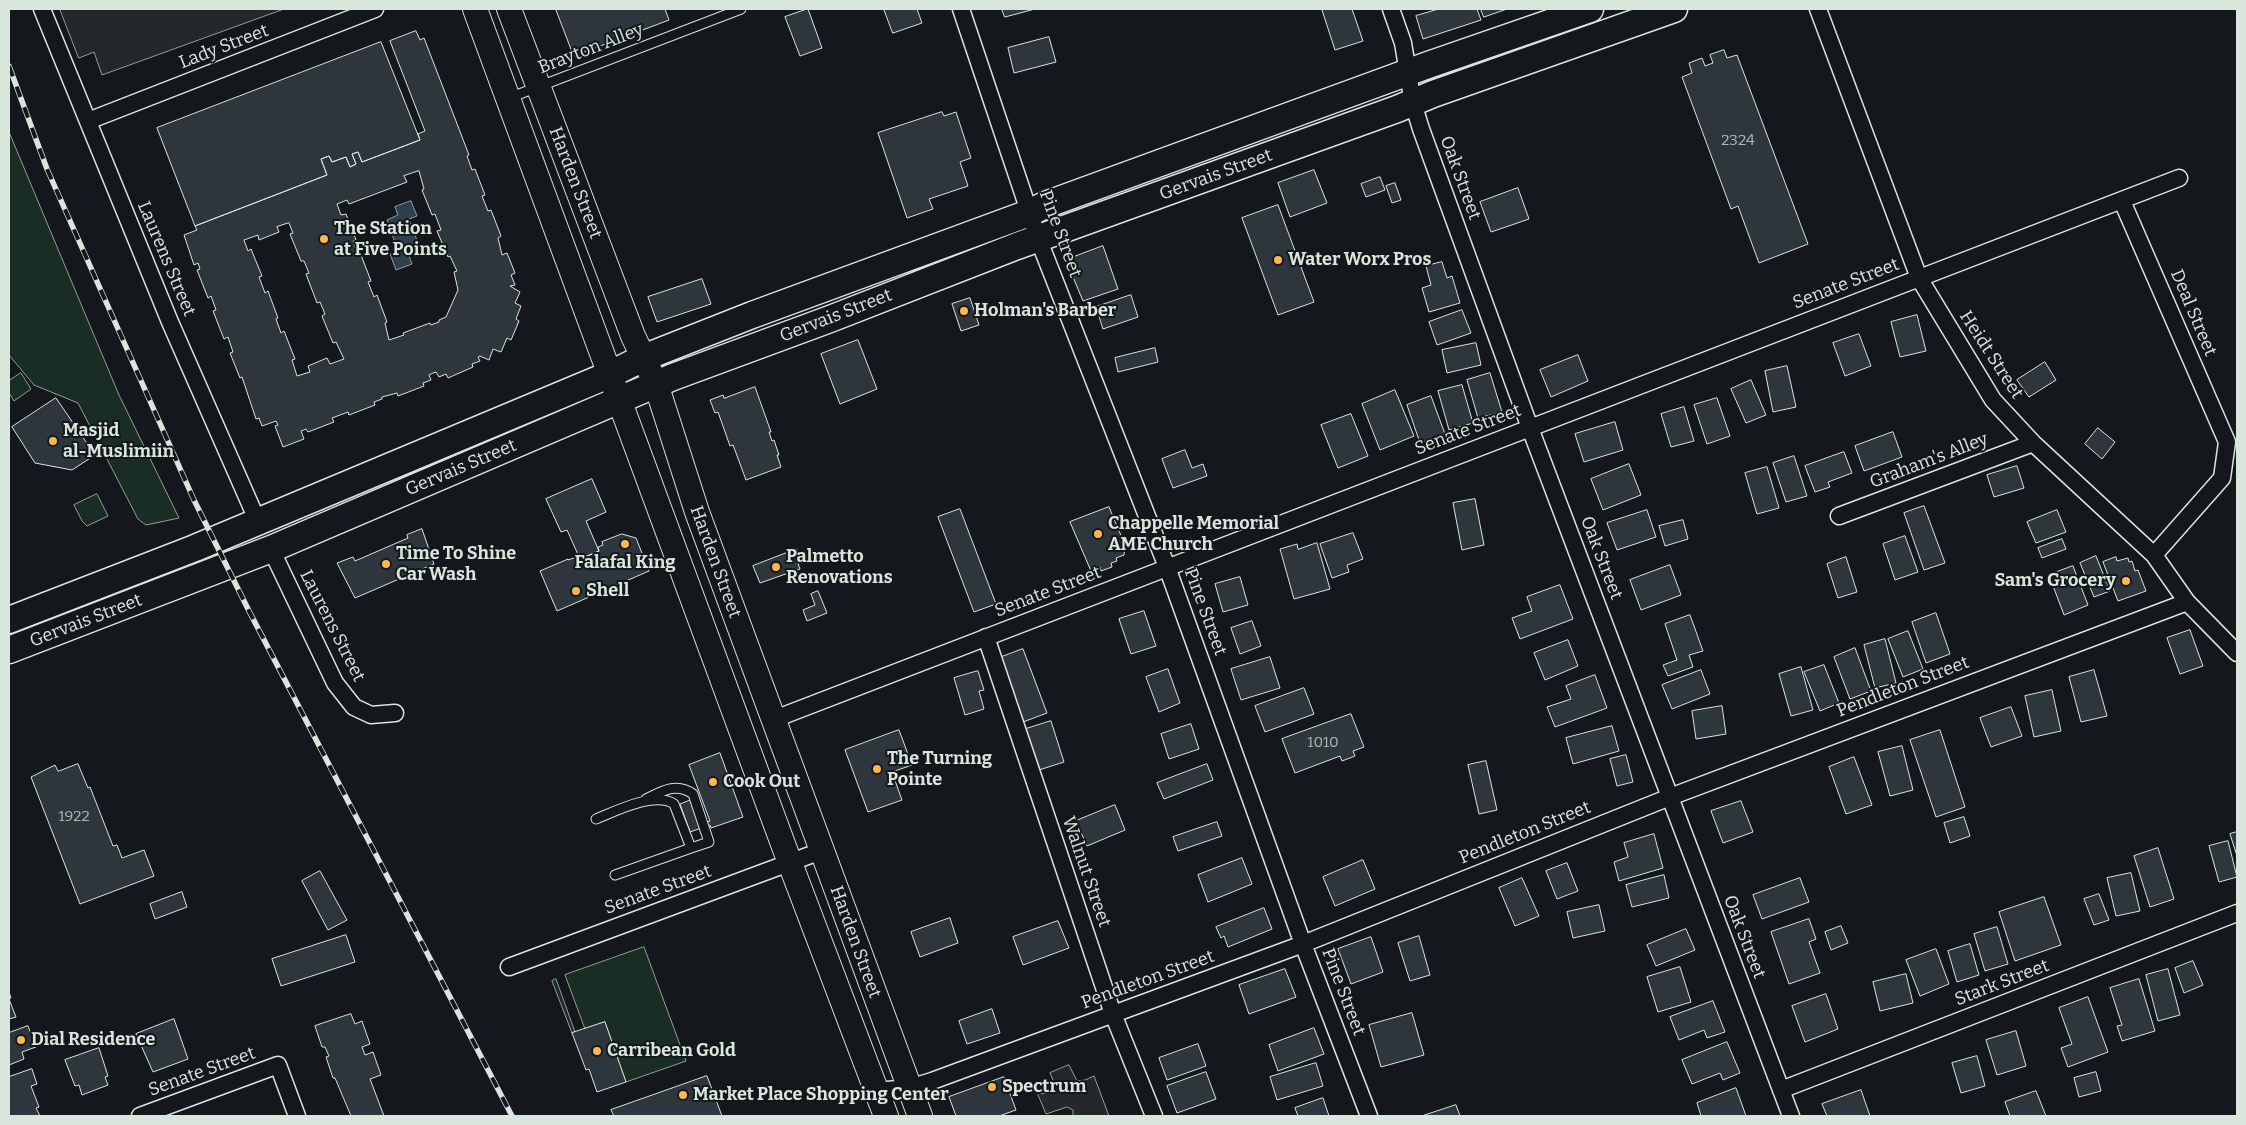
<!DOCTYPE html>
<html>
<head>
<meta charset="utf-8">
<style>
  body { margin:0 }
  #map { position:relative; width:2246px; height:1125px; overflow:hidden; background:#14181c; font-family:Bitter,serif }
  canvas { display:block }
  .frame { position:absolute; inset:0; border:10px solid #d8e6dc; pointer-events:none }
</style>
</head>
<body>
<div id="map">
<canvas width="2246" height="1125"></canvas>
<div class="frame"></div>
</div>
<script>
const g = document.querySelector('canvas').getContext('2d');
g.lineJoin = 'round';
function fillPath(path, color) { g.fillStyle = color; g.fill(path, 'evenodd'); }
function stroke(path, color, width, dash) { g.strokeStyle = color; g.lineWidth = width; g.lineCap = dash ? 'butt' : 'round'; g.setLineDash(dash || []); g.stroke(path); }
function drawText(font, color, halo, rows, align = 'center') {
  g.font = font + ' Bitter,serif'; g.lineWidth = 4; g.setLineDash([]); g.textBaseline = 'middle'; g.strokeStyle = halo; g.fillStyle = color; for (const [text, x, y, turn = 0] of rows) {
    g.save(); g.translate(x, y); g.rotate((+turn || 0) * Math.PI / 180); g.textAlign = isNaN(turn) ? turn : align; if (halo) g.strokeText(text, 0, 0); g.fillText(text, 0, 0); g.restore();
  }
}
const green = new Path2D(`
  M9 132 119 395 179 518 146 525 138 519 78 403 34 385 9 355Z
  M21 373 31 389 14 401 9 393V381Z
  M97 494 108 516 87 526 82 521 74 505Z
  M644 947 686 1061 626 1082 605 1022 585 1029 565 975Z
  M556 979 575 1032 572 1033 552 981Z`);
const parking = new Path2D(`
  M60 9H284L102 75 94 52 79 58Z
  M1069 1065 1077 1081 1085 1080 1094 1076 1109 1116H1073V1110L1067 1107 1046 1114 1036 1090 1042 1094 1054 1092 1055 1085 1050 1073Z`);
const water = new Path2D(`
  M411 201 417 216 409 219 421 251 409 256 412 264 396 270 390 254 398 251 387 220 398 215 395 207Z`);
const building = new Path2D(`
  M556 9H665L669 20 574 56Z
  M808 9 822 48 800 56 785 17Z
  M884 9H917L922 23 893 33Z
  M1002 9H1035L1005 17Z
  M1325 9H1352L1363 41 1335 50 1322 10Z
  M1439 9H1477L1481 20 1423 39 1416 16Z
  M1481 9H1507L1484 17Z
  M416 31 420 40 424 38 469 155 467 156 472 170 475 169 485 195 482 196 488 211 491 210 501 236 498 238 502 255 507 253 515 273 511 275 515 285 510 286 520 292 515 303 521 306 516 319 519 321 511 340 507 338 501 352 493 349 489 360 480 356 478 357 480 361 472 364 473 367 448 378 446 374 439 377 436 372 433 373 429 375 431 380 423 383 424 386 398 396 397 393 382 397V399L374 402 375 405 349 415 348 412 332 418 334 422 308 432 306 429 301 431 304 439 283 447 275 426 278 425 276 421 262 426 259 418 256 419 242 377 240 378 230 353 233 352 228 337 224 339 213 311 216 310 211 296 208 298 197 270 200 269 198 263 194 265 184 235 197 230 195 226 327 175 321 159 329 156 332 162 346 157 350 167 356 164 352 154 358 152 362 162 420 140 418 134 425 131 390 41ZM419 171 424 189 422 190 432 215 435 214 441 230 437 231 448 257 450 256 457 271 454 272 458 290 446 317 439 320V322L431 325 430 323 403 333 404 335 389 340 385 323 387 322 377 295 374 297 368 282 371 281 361 255 358 256 353 241 356 240 346 214 341 215 337 204 347 200 349 204 407 182 404 176ZM289 223 293 233 290 234 301 261H304L309 273 306 274 317 303 320 302 325 314 322 316 333 343 336 342 344 359 330 364 327 358 308 366 310 372 297 376 292 360 295 359 284 331 281 333 276 319 278 318 268 291 265 293 259 277 262 276 251 249 248 251 244 240 258 235 259 240 279 232 277 227Z
  M1049 37 1056 62 1014 73 1008 48Z
  M381 42 420 140 362 162 358 152 352 154 356 164 350 167 346 157 332 162 329 156 321 159 327 175 195 226 157 128Z
  M1724 50 1727 58 1737 55 1808 244 1759 263 1738 206 1731 209 1682 77 1692 73 1689 63 1702 58 1705 66 1713 63 1710 55Z
  M942 112 944 116 956 112 971 158 960 162 968 186 929 199 933 209 907 218 878 133Z
  M1314 170 1327 203 1290 217 1278 183Z
  M1380 177 1385 190 1366 197 1361 184Z
  M1395 183 1401 200 1392 203 1386 186Z
  M1518 188 1529 219 1491 232 1480 202Z
  M1278 205 1314 302 1278 315 1242 218Z
  M1103 246 1118 289 1083 301 1066 260Z
  M1442 262 1447 278 1452 276 1460 303 1429 312 1422 288 1431 285 1426 266Z
  M702 279 711 304 657 322 648 297Z
  M1131 295 1138 317 1103 329 1096 307Z
  M970 298 979 325 961 331 952 304Z
  M1462 310 1471 333 1437 345 1429 322Z
  M1917 315 1926 351 1900 357 1891 322Z
  M1859 334 1871 366 1845 376 1833 343Z
  M858 340 877 389 840 404 821 354Z
  M1476 343 1481 365 1447 373 1442 350Z
  M1155 348 1158 362 1118 372 1115 358Z
  M1578 355 1588 381 1551 397 1540 370Z
  M2045 362 2056 380 2029 397 2017 380Z
  M1787 366 1796 407 1773 412 1765 371Z
  M1490 373 1502 412 1478 418 1467 380Z
  M1751 380 1766 415 1746 423 1731 389Z
  M1462 385 1473 423 1449 430 1438 391Z
  M755 387 771 432H769L772 441 774 440 779 455H777L781 467 746 480 733 445 730 446 718 412 715 413 710 400 723 395 724 398Z
  M1395 390 1414 436 1380 450 1362 404Z
  M1431 396 1445 434 1420 443 1407 405Z
  M56 398 95 455 72 470 35 463 12 427Z
  M1717 398 1730 436 1707 444 1694 405Z
  M1684 407 1694 441 1671 447 1661 414Z
  M1351 414 1368 456 1338 468 1321 425Z
  M1615 422 1623 450 1584 462 1575 434Z
  M2098 428 2115 442 2102 459 2085 444Z
  M1893 432 1902 457 1864 471 1855 446Z
  M1185 450 1192 468 1203 464 1207 476 1173 488 1162 459Z
  M1844 452 1852 473 1828 482 1830 487 1815 492 1805 466Z
  M1794 456 1807 496 1786 502 1773 463Z
  M1629 464 1641 495 1603 510 1591 479Z
  M2017 466 2024 488 1994 497 1987 475Z
  M1767 467 1779 508 1757 514 1745 473Z
  M592 479 606 512 586 521 599 551 580 559 567 530 561 532 546 499Z
  M1475 499 1484 545 1462 550 1453 503Z
  M1924 506 1945 563 1924 570 1904 513Z
  M1109 507 1125 545 1124 555 1116 558 1117 561 1111 563 1112 567 1101 571 1100 567 1091 571 1070 522Z
  M960 509 996 604 974 612 938 517Z
  M1647 510 1656 537 1617 550 1607 523Z
  M2057 510 2066 532 2036 543 2027 522Z
  M1683 520 1688 539 1665 546 1659 526Z
  M422 529 434 564 355 598 337 563 353 557 355 561 408 538 407 535Z
  M1353 533 1363 559 1347 565 1349 572 1332 578 1320 544Z
  M622 534 636 538 649 571 557 611 540 571 568 559V560L579 556 580 559 599 551 598 547 603 545 602 542Z
  M1905 536 1918 572 1895 580 1883 544Z
  M2062 539 2066 549 2042 558 2038 548Z
  M1317 543 1330 589 1294 599 1280 549 1297 544 1298 549Z
  M797 549 802 563 798 564 800 569 760 583 753 566Z
  M2096 556 2110 591 2094 597 2080 563Z
  M1846 557 1857 592 1838 598 1827 564Z
  M2116 557 2117 561 2128 558 2129 562 2132 561 2135 571 2138 570 2146 591 2118 601 2103 562Z
  M1670 565 1681 595 1641 610 1630 580Z
  M2073 566 2088 605 2064 615 2049 575Z
  M1240 577 1248 605 1223 612 1215 584Z
  M1560 585 1573 619 1520 639 1512 618 1532 611 1527 597Z
  M818 591 827 613 807 621 803 610 815 605 811 594Z
  M1144 611 1156 646 1131 654 1119 619Z
  M1936 613 1950 654 1926 663 1912 622Z
  M1690 615 1703 651 1689 655 1693 667 1668 676 1663 665 1677 660 1665 624Z
  M1252 621 1261 646 1240 654 1231 628Z
  M2190 630 2203 666 2180 674 2167 638Z
  M1908 631 1923 669 1903 677 1888 639Z
  M1885 639 1896 683 1875 688 1864 645Z
  M1568 640 1578 666 1545 680 1534 653Z
  M1855 648 1871 691 1850 699 1834 657Z
  M1023 649 1047 713 1023 722 999 658Z
  M1270 657 1280 688 1241 700 1231 669Z
  M1824 665 1839 703 1820 711 1804 672Z
  M1801 667 1813 710 1791 716 1779 674Z
  M1168 669 1180 703 1159 712 1146 677Z
  M1701 670 1710 694 1672 709 1662 685Z
  M2094 670 2107 716 2081 722 2069 677Z
  M978 671 984 690 979 691 984 709 965 715 954 678Z
  M1595 675 1607 708 1555 727 1547 707 1571 699 1566 686Z
  M1304 688 1314 714 1265 732 1255 706Z
  M2052 690 2061 731 2034 737 2025 696Z
  M1722 706 1726 734 1696 739 1692 711Z
  M2011 707 2022 736 1991 747 1980 718Z
  M1351 714 1364 747 1353 751 1355 756 1342 761 1340 756 1295 773 1282 739Z
  M1051 721 1064 762 1039 770 1026 729Z
  M1191 724 1199 749 1169 759 1161 734Z
  M1612 726 1619 751 1573 764 1566 738Z
  M899 730 912 765 892 772 902 800 868 812 845 750Z
  M1940 730 1965 807 1936 817 1910 740Z
  M1902 746 1913 790 1890 796 1878 752Z
  M720 753 743 817 711 828 710 825 690 832 680 804 690 800 699 825 710 821 689 765Z
  M1626 755 1633 782 1617 786 1610 759Z
  M1854 757 1872 805 1846 814 1829 767Z
  M1486 761 1497 810 1479 814 1468 765Z
  M78 764 88 788 90 787 113 846 117 845 122 858 144 850 154 876 80 904 31 777 55 765 58 771Z
  M1207 764 1213 780 1164 799 1157 783Z
  M1741 801 1753 832 1723 843 1711 811Z
  M1115 805 1125 830 1087 846 1076 821Z
  M1964 817 1970 836 1950 843 1944 823Z
  M1217 822 1222 836 1178 851 1173 837Z
  M2237 832V856L2230 834Z
  M1654 834 1663 868 1619 881 1614 862 1628 857 1624 843Z
  M2228 841 2237 877 2219 882 2209 846Z
  M2158 848 2174 899 2150 907 2134 856Z
  M1242 858 1252 884 1208 902 1198 875Z
  M1363 860 1375 889 1335 906 1323 877Z
  M1567 863 1578 891 1557 899 1546 871Z
  M320 871 347 920 328 930 302 881Z
  M2131 873 2140 911 2116 916 2107 878Z
  M1664 875 1669 898 1632 907 1626 885Z
  M1522 878 1539 916 1515 926 1499 888Z
  M1800 878 1809 902 1762 919 1753 895Z
  M182 892 187 907 155 919 150 904Z
  M2099 894 2109 920 2094 925 2084 899Z
  M2044 897 2061 945 2015 961 1999 912Z
  M1599 905 1605 931 1573 938 1567 912Z
  M1264 908 1272 929 1228 947 1224 936 1221 938 1216 927Z
  M950 918 958 943 920 957 911 932Z
  M1809 919 1816 939 1809 942 1820 973 1789 984 1771 932Z
  M1058 921 1069 948 1023 965 1013 937Z
  M1841 926 1848 943 1831 950 1825 932Z
  M1997 927 2008 964 1985 971 1974 934Z
  M1686 929 1695 950 1656 966 1647 945Z
  M346 935 355 962 281 986 272 959Z
  M1419 936 1430 975 1410 981 1398 943Z
  M1371 937 1383 972 1351 984 1338 949Z
  M1970 944 1979 975 1957 982 1948 951Z
  M1936 949 1949 984 1920 996 1906 960Z
  M2193 961 2203 985 2184 993 2175 968Z
  M1680 967 1691 1002 1658 1012 1647 977Z
  M1285 969 1296 997 1249 1014 1239 985Z
  M2168 969 2180 1015 2158 1021 2146 975Z
  M1906 974 1913 1003 1880 1011 1873 982Z
  M2139 979 2155 1031 2122 1041 2117 1026 2122 1025 2110 988Z
  M9 992 11 998 9 999 16 1017 9 1019Z
  M1826 994 1838 1029 1805 1042 1792 1006Z
  M2088 997 2108 1052 2068 1067 2061 1048 2072 1044 2059 1008Z
  M1713 1001 1725 1032 1707 1038 1704 1030 1679 1040 1670 1017Z
  M992 1009 1000 1033 967 1044 959 1021Z
  M1412 1013 1424 1055 1381 1067 1369 1025Z
  M351 1014 355 1024 362 1021 370 1044 362 1047 365 1055 373 1052 381 1075 370 1079 384 1116H351L335 1078H333L326 1057 329 1056 325 1047H322L315 1026Z
  M174 1019 188 1059 153 1072 136 1034Z
  M605 1022 626 1082 597 1092 589 1069 586 1070 572 1033Z
  M28 1026 36 1047 22 1052 24 1059 9 1065V1033Z
  M1314 1028 1324 1054 1278 1071 1269 1045Z
  M2016 1031 2026 1066 1997 1075 1986 1040Z
  M1727 1042 1740 1073 1723 1080 1720 1073 1692 1084 1682 1060Z
  M1198 1044 1206 1066 1167 1080 1159 1058Z
  M99 1048 108 1076 105 1077 108 1085 82 1095 79 1085 75 1086 65 1060Z
  M1977 1056 1985 1086 1961 1093 1952 1063Z
  M1316 1063 1323 1086 1277 1100 1270 1077Z
  M32 1069 37 1084 31 1086 39 1107 36 1108 40 1116H9V1077Z
  M1206 1072 1216 1099 1177 1113 1167 1086Z
  M2096 1072 2101 1091 2079 1097 2074 1078Z
  M707 1076 722 1116H614L611 1110Z
  M1004 1077 1016 1110 999 1116H956L949 1097Z
  M1736 1088 1746 1116H1700H1701L1697 1103Z
  M1861 1090 1870 1116H1827L1822 1104Z
  M2036 1091 2046 1116H2010L2005 1102Z
  M1323 1098 1329 1116H1298L1295 1108Z
  M1456 1105 1460 1116H1422Z`);
const lane = new Path2D(`
  M509 98 741 9
  M646 799C662 791 677 782 693 794L709 842 691 848
  M596 819C616 811 655 791 674 804L691 848 615 875`);
const street = new Path2D(`
  M42 9 170 322 258 522
  M961 9 1038 238 1167 567 1303 944 1369 1116
  M1391 9 1403 43 1413 103 1421 129 1530 428 1791 1116
  M1818 9 1919 278 1993 400 2033 443 2154 555 2187 602 2237 653
  M88 121 375 9
  M2122 201 2227 442 2222 478 2154 555
  M1839 516 2033 443
  M271 549 335 683 354 707 371 715 395 713
  M986 637 1113 1014 1154 1116
  M772 720 2179 178
  M509 967 821 851
  M1781 1090 2237 913
  M876 1091 909 1088 932 1081 1303 944 1670 797 2187 602
  M140 1116 278 1065 297 1116`);
const secondary = new Path2D(`
  M475 9 790 863 886 1116
  M509 9 633 336 656 384 697 512 920 1116`);
const primary = new Path2D(`
  M9 620 195 548 611 374 643 358 752 315 1029 213 1045 205 1428 65 1590 9
  M9 650 271 549 673 377 830 319 1017 246 1397 109 1433 94 1674 9`);
const rail = new Path2D(`
  M9 66 47 169 194 500 249 611 512 1116`);
const markers = [
  [324,239,5,"#ffb74d"],
  [1278,260,5,"#ffb74d"],
  [964,311,5,"#ffb74d"],
  [53,441,5,"#ffb74d"],
  [1098,534,5,"#ffb74d"],
  [625,544,5,"#ffb74d"],
  [386,564,5,"#ffb74d"],
  [776,567,5,"#ffb74d"],
  [2126,581,5,"#ffb74d"],
  [576,591,5,"#ffb74d"],
  [877,769,5,"#ffb74d"],
  [713,782,5,"#ffb74d"],
  [21,1040,5,"#ffb74d"],
  [597,1051,5,"#ffb74d"],
  [992,1087,5,"#ffb74d"],
  [683,1095,5,"#ffb74d"]
];
const numberNames = [
  ["2324",1738,141],
  ["1010",1323,743],
  ["1922",74,817]
];
const streetNames = [
  ["Lady Street",224,47,-21],
  ["Brayton Alley",591,49,-21],
  ["Gervais Street",1216,175,-20],
  ["Oak Street",1460,178,70],
  ["Harden Street",575,183,69],
  ["Pine Street",1060,234,70],
  ["Laurens Street",166,259,67],
  ["Senate Street",1846,284,-21],
  ["Deal Street",2193,313,67],
  ["Gervais Street",836,316,-21],
  ["Heidt Street",1991,355,57],
  ["Senate Street",1468,430,-21],
  ["Graham's Alley",1929,461,-21],
  ["Gervais Street",461,468,-23],
  ["Oak Street",1601,558,69],
  ["Harden Street",715,562,70],
  ["Senate Street",1048,592,-21],
  ["Pine Street",1205,612,70],
  ["Gervais Street",86,621,-21],
  ["Laurens Street",332,626,63],
  ["Pendleton Street",1903,687,-21],
  ["Pendleton Street",1525,833,-22],
  ["Walnut Street",1086,872,71],
  ["Senate Street",658,890,-20],
  ["Oak Street",1744,937,69],
  ["Harden Street",855,942,70],
  ["Pendleton Street",1148,980,-20],
  ["Stark Street",2002,983,-21],
  ["Pine Street",1343,992,69],
  ["Senate Street",202,1072,-20]
];
const poiNames = [
  ["The Station",334,229],
  ["at Five Points",334,250],
  ["Water Worx Pros",1288,260],
  ["Holman's Barber",974,311],
  ["Masjid",63,431],
  ["al-Muslimiin",63,452],
  ["Chappelle Memorial",1108,524],
  ["AME Church",1108,545],
  ["Time To Shine",396,554],
  ["Car Wash",396,575],
  ["Palmetto",786,557],
  ["Renovations",786,578],
  ["Falafal King",625,563,"center"],
  ["Sam's Grocery",2116,581,"right"],
  ["Shell",586,591],
  ["The Turning",887,759],
  ["Pointe",887,780],
  ["Cook Out",723,782],
  ["Dial Residence",31,1040],
  ["Carribean Gold",607,1051],
  ["Spectrum",1002,1087],
  ["Market Place Shopping Center",693,1095]
];
fillPath(green, '#1a2d24');
stroke(green, '#939e99', 1);
fillPath(parking, '#24282b');
stroke(parking, '#939e99', 1);
fillPath(water, '#2f3f4d');
stroke(water, '#939e99', 1);
fillPath(building, '#2c363c');
stroke(building, '#d8e6dc', 1);
stroke(lane, '#d8e6dc', 11);
stroke(street, '#d8e6dc', 19);
stroke(secondary, '#d8e6dc', 26);
stroke(primary, '#d8e6dc', 29);
stroke(lane, '#14181c', 9);
stroke(street, '#14181c', 16);
stroke(secondary, '#14181c', 24);
stroke(primary, '#14181c', 26);
stroke(rail, '#d8e6dc', 5.5);
stroke(rail, '#14181c', 4, [11]);
for (const [x, y, r, color] of markers) { const dot = new Path2D(); dot.arc(x, y, r, 0, 2 * Math.PI); g.fillStyle = color; g.fill(dot); stroke(dot, '#14181c', 2); }
drawText('15px', '#adbab4', null, numberNames);
drawText('18px', '#d8e6dc', '#14181c', streetNames);
drawText('bold 18px', '#d8e6dc', '#14181c', poiNames, 'left');
</script>
</body>
</html>
